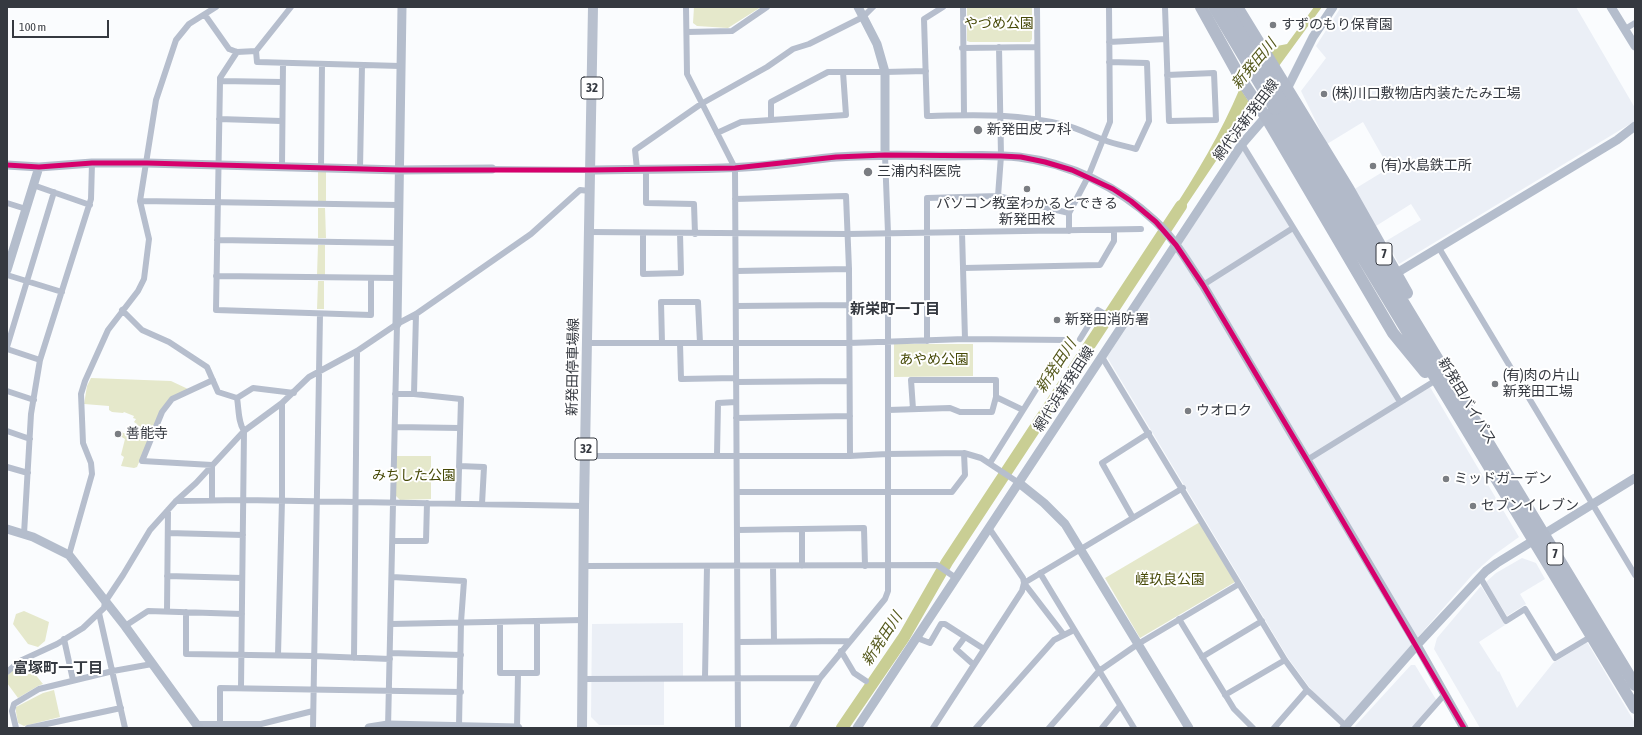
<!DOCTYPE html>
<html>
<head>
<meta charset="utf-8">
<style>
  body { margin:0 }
  #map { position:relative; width:1642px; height:735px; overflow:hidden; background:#fafcfe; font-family:"Asap Condensed",sans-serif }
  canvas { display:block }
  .frame { position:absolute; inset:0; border:8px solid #353940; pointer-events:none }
  .scale { position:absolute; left:12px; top:20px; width:97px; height:18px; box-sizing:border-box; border:2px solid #353940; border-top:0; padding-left:5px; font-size:12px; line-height:14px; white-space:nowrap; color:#353940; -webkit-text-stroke:3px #fff; paint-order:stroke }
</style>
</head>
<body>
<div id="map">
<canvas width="1642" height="735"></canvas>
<div class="frame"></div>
<div class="scale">100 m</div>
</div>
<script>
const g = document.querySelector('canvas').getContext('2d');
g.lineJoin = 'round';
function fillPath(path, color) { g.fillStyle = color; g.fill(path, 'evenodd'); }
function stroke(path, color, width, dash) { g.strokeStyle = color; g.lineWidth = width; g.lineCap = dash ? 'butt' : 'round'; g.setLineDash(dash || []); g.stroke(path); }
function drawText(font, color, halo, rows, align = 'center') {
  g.font = font + ' "Asap Condensed","Noto Sans JP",sans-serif'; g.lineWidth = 4; g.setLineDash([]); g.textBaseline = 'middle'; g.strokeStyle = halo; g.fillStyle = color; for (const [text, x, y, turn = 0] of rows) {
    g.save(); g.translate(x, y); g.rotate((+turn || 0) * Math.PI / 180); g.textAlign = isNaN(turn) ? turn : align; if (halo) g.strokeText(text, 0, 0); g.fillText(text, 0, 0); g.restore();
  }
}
const built = new Path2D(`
  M1341 7H1576L1635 108V121L1399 264 1386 241 1421 220 1411 204 1376 226 1353 190 1389 168 1363 122 1327 144 1301 91 1326 58 1316 46Z
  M1243 150 1399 406 1430 387 1519 537 1494 555 1473 574 1345 721 1318 699 1288 658 1107 357Z
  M1522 558 1536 563 1545 579 1520 594 1526 604 1507 616 1486 582 1496 573Z
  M1481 586 1505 625 1479 642 1498 672 1499 671 1517 708 1553 663 1587 642 1635 723V728H1480L1434 649 1437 638Z
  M683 623V681H664V725H599L591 717 592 624Z
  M1411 665H1415L1437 701 1413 728H1356L1355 726Z`);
const green = new Path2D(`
  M694 7H761L728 28 697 26 693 23Z
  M967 7H1032V39L1030 42H970L967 41Z
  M318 171H326V202H318Z
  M318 208H325L326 238H318Z
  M318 245H325V275H317Z
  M318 281H324V309H317Z
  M894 344H973V376L894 377Z
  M91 378 171 381 188 389 171 398 159 414 137 467 134 468 121 466 124 457 121 455 125 439 120 436 121 432 129 435 131 429 135 431 137 424 134 422 136 419 133 418 134 416 124 412 123 413 112 412 109 410V406L84 404 87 386Z
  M396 456H431V499L400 500 396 496Z
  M1200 522 1235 582 1140 638 1105 578Z
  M24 611 49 622 45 641 38 647 28 644 13 624 16 614Z
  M25 662 43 684 38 686 18 698 7 683V676L16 667Z
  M54 690 60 717 24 726 18 723 16 712V707L43 693Z`);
const water = new Path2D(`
  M1314 7H1322L1279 66 1271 52 1277 46 1287 44Z
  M1240 88 1249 102 1234 133 1230 146 1220 155 1175 222 1169 216C1196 175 1221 133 1240 88Z`);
const river = new Path2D(`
  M842 728 904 637 947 562 1181 206`);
const street = new Path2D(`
  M291 7 256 51 257 62 400 66
  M686 7 687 74 735 168 738 728
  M943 7 924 19 927 116C975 115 1017 113 1064 125 1078 128 1090 135 1104 140 1114 144 1125 146 1136 149L1149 121 1147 63 1109 62
  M963 7 964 115
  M1037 7 1038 119
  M1165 7 1169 121 1216 120 1214 73 1167 75
  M205 15 229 49 237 52 256 51
  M1625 29 1635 23
  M687 32 732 31 767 7
  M1109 42 1166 39
  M962 48 1037 47
  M237 52 220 78V81L216 310 371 315V278
  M220 81 282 82
  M219 119 281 121
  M771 120V102L828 72H885L926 71
  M717 133 741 122 846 115 843 72
  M1242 144 1400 402
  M282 166 283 63
  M321 167 322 64
  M360 169 362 65
  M492 169 590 170
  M637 169 635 150 701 104 767 67 793 49 809 44 863 17 873 7
  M646 169V203L694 204 695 234
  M33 185 90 205
  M998 196 1001 156 999 47
  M735 199 846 196 849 269 850 456
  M140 201 399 205
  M7 203 26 209
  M1069 231V213L1088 177 1110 122 1109 7
  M589 232 848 234 1141 229
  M962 232 965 339
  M643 233V274L681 273 680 233
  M217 240 399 243
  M1439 248 1635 575
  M964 268 1100 265 1114 241V230
  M736 271 849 269
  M7 275 62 292
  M216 276 398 278
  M1203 285 1293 228
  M736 306 849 305
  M122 310 142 330 169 342 207 367 218 392 237 398C239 410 238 422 244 431L241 688
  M1080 339 1098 310 1123 324
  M927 341V198L998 196 1069 213
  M587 343H849L965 339 1067 340
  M662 343 661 302H698L700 343
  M680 343 681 379 736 378
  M7 347 54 192
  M7 349 40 360
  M1102 357 1285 660 1307 690 1348 728
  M736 382 849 381
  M7 391 34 400
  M395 394H414L461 399 458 504
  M414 394 416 314
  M237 398 253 388 294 393
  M913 409 911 380H996V397
  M888 410 950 408 960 412H992L996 397 1023 410
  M736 418 850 416
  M395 427 460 428
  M7 431 30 439
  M717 455 718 403 736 402
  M586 456H850L887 454 964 453 981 458 1019 483
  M1307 460 1433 382
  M990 463 1067 340
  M459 466 484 467 482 504
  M7 467 28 473
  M737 492H952L965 475 964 453
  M212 500V465L142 461 162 412 172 399 213 380
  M176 501 243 500 584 506
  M1133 518 1102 463 1149 433
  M989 528 1023 578 1024 583 1064 635
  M802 529V566
  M737 530 864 528 865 566
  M168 533 243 535
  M24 534 31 414 40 360 91 199 92 163
  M393 541H426L427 503
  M69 555 92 474 91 463 83 443 81 394 85 381 108 330 138 291 144 279 149 239 140 201 156 100 176 40 189 24 216 7
  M584 566 937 565 956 578
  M773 566 774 641
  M1040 573 1134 728
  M167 576 242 578
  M392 577 464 581 461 622 459 726
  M1480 577 1506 621 1525 609 1555 658 1592 636
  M167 611 168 510
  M186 612V654L314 656 390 659
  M99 613 125 728
  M1179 619 1234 709 1253 728
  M500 622V673H537V621
  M391 624 583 620
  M125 626 148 611 242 614
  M965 637 956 649 974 665
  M917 638 930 643 941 624H945L984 649
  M64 639 73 680
  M738 642 849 641
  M841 651 854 673 866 681
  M390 653 461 655
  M278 655 282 500V403
  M1202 657 1262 621
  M354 658 357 351
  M7 672 20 661 57 644 83 628 104 608 105 602 123 575 150 530 176 501 196 483 244 431 282 403 309 377 357 351 397 324 416 314 531 234 580 190 590 191
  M705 678 707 566
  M583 679 820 678
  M1225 695 1285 660
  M196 724H261L313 711
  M220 724V688L461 692
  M16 728 12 711 14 704 39 689 113 671 152 664
  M28 728 121 708
  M313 728 320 314
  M388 728 397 324
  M517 728 518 673
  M792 728 820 678 885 599 888 591V233L885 155
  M933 728 1022 591 1024 583 1183 488
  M976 728 1054 640 1074 630
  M1049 728 1099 671 1138 644 1239 584
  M1102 728 1120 706
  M1274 728 1307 690
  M1415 728 1445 694`);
const secondary = new Path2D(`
  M858 7 877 44 885 72V155
  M1611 7 1635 46
  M1285 93 1313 37 1333 7
  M7 165 39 167 92 163H147L400 170 492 169
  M590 170C650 168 711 171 770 165 792 163 814 159 836 157 870 155 905 155 939 156 966 156 993 154 1019 157 1069 163 1119 187 1155 221 1175 239 1188 263 1203 285L1417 645 1464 728
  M7 270 39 167
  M1395 274 1617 140 1635 126
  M397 324 402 7
  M1019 483 1044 503 1065 524 1189 728
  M7 529 33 537 69 555 125 626 199 728
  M369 728 388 725 518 728
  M857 728 1242 144 1269 113
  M1344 728 1417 645 1486 571 1497 563 1635 478`);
const primary = new Path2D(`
  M582 728 584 506 593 7`);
const highway = new Path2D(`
  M1201 7 1242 81 1266 117 1393 333 1425 372
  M1237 7 1349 190 1407 293
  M1282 102 1635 685
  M1275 109 1335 212 1635 708`);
const highwayBridge = new Path2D(`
  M1214 7 1275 109
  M1225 7 1282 102`);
const cycleway = new Path2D(`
  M7 165 39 167 92 163H147L400 170H590L735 168 836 157 885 155 1001 156 1021 157 1045 162 1072 170 1113 189 1131 201 1156 222 1176 245 1203 285 1307 460 1464 728`);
const markers = [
  [1273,25,4,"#7a7d82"],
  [1324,94,4,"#7a7d82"],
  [978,130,5,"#7a7d82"],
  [1373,166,4,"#7a7d82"],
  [868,172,5,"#7a7d82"],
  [1027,189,4,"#7a7d82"],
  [1057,320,4,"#7a7d82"],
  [1495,384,4,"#7a7d82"],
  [1188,411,4,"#7a7d82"],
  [118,434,4,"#7a7d82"],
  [1446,479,4,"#7a7d82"],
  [1473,506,4,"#7a7d82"]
];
const shields = [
  [592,88,22],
  [1384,254,16],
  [586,449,22],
  [1555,554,16]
];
const shieldNames = [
  ["32",592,88],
  ["7",1384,254],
  ["32",586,449],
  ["7",1555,554]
];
const parkNames = [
  ["やづめ公園",999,24],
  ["あやめ公園",934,360],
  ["みちした公園",414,476],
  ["嵯玖良公園",1170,580]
];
const poiNames = [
  ["すずのもり保育園",1281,25],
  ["(株)川口敷物店内装たたみ工場",1332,94],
  ["新発田皮フ科",987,130],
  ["(有)水島鉄工所",1381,166],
  ["三浦内科医院",877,172],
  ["パソコン教室わかるとできる",1027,204,"center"],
  ["新発田校",1027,220,"center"],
  ["新発田消防署",1065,320],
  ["(有)肉の片山",1503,376],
  ["新発田工場",1503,392],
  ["ウオロク",1196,411],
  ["善能寺",126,434],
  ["ミッドガーデン",1454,479],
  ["セブンイレブン",1481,506]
];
const streetNames = [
  ["網代浜新発田線",1246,120,-53],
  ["新発田停車場線",573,367,-89],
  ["網代浜新発田線",1064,389,-57],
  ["新発田バイパス",1467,401,59]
];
const waterNames = [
  ["新発田川",1254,64,-50],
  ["新発田川",1056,366,-57],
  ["新発田川",882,639,-57]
];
const neighbourhoodNames = [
  ["新栄町一丁目",895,309],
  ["富塚町一丁目",58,668]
];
fillPath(built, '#ebeff6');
fillPath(green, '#e5e8cb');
fillPath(water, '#c9ce94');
stroke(river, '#c9ce94', 12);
stroke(street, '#b6becd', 6);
stroke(secondary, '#b4bdcc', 9);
stroke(primary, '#b8c0ce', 10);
stroke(highway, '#b2bac9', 12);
stroke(highwayBridge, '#b2bac9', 12);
stroke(cycleway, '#d6006c', 5);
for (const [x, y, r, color] of markers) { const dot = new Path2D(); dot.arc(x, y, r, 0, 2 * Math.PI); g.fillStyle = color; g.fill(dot); stroke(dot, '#fff', 1.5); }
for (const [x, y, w] of shields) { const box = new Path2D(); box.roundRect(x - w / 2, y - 11, w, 22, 3); g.fillStyle = '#fff'; g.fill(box); stroke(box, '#353940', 1); }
drawText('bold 13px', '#353940', null, shieldNames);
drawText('14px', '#464907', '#fff', parkNames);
drawText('14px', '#353940', '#fff', poiNames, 'left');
drawText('14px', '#353940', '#fff', streetNames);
drawText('italic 15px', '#55591c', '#fff', waterNames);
drawText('bold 15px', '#353940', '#fff', neighbourhoodNames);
</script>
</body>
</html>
